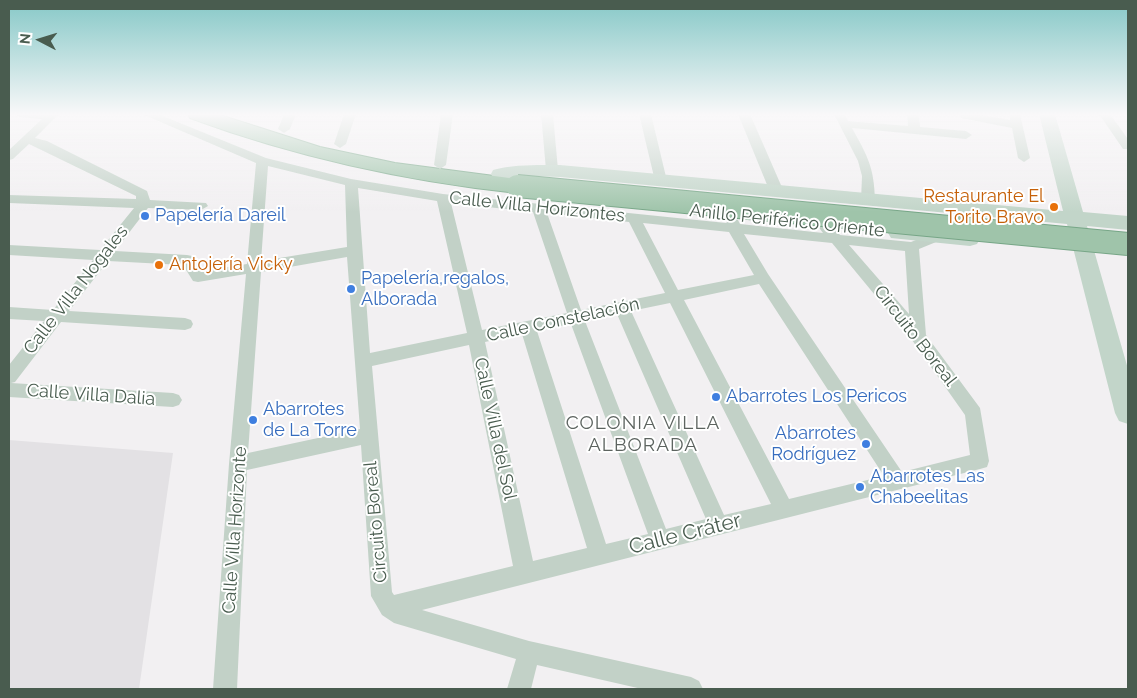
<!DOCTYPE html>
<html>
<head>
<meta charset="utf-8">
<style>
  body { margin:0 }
  #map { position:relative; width:1137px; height:698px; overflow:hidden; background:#f2f0f2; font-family:Raleway,sans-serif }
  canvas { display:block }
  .frame { position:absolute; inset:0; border:10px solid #495c4f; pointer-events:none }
  .north { position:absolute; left:15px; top:15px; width:50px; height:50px; -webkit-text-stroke:4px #fff; paint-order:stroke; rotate:275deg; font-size:14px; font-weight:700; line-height:20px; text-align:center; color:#495c4f }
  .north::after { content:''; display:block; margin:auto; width:18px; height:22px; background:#495c4f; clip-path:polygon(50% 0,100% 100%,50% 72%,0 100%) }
</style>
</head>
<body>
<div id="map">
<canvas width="1137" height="698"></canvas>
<div class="frame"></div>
<div class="north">N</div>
</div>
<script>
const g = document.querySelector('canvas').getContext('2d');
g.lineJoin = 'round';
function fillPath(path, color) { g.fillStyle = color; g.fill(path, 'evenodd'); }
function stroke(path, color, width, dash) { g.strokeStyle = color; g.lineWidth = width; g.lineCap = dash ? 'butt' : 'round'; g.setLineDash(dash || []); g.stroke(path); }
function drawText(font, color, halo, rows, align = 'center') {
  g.font = font + ' Raleway,sans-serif'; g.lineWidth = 4; g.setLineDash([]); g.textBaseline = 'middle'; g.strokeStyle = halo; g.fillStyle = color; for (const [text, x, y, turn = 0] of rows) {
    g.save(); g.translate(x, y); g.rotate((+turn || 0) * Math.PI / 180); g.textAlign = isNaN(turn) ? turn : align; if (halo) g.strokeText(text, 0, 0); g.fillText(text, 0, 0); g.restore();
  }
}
const education = new Path2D(`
  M9 440 173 453 139 689H9Z`);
const minor = new Path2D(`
  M15 114H59L35 138 47 141 147 191 150 200 206 203 208 206 201 210 148 208 115 251 187 255 192 256 202 271 247 264 256 163 142 114H158L266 158 351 179 443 194 726 223 733 218 738 220 740 224 823 233 817 225 824 220 829 222 840 235 911 242 936 232 941 234 943 237 941 240 919 249 926 335 980 408 989 461 987 467 980 469 422 610 529 641 691 677 699 681 703 689H642L537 665 531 689H507L516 659 394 623 382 615 371 596 361 445 247 470 237 689H213L229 464 246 274 198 282 193 281 183 265 108 261 69 311 185 318 191 320 193 324 191 328 185 330 61 322 15 382 11 383 173 393 179 395 182 400 179 405 173 407 9 397V365L44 321 9 319V307L53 310 93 260 9 255V245L100 250 134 208 9 203V195L136 199V196L29 144 13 159 9 160V150L42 119 20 117ZM268 166 345 185 347 247 261 261ZM358 188 437 201 467 333 370 353ZM451 203 533 212 567 313 482 330ZM547 213 629 222 665 293 581 310ZM643 223 729 232 754 275 678 290ZM744 234 832 243 912 340 965 415 970 455 902 472 768 274ZM849 245 905 251 909 314ZM347 257 360 429 248 453 261 272ZM759 284 884 476 789 499 684 300ZM670 303 771 504 724 515 631 311ZM617 314 706 519 666 529 585 321ZM571 324 648 534 606 544 537 331ZM522 334 587 548 533 561 485 342ZM469 345 513 566 394 595 392 592 372 366Z
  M284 114H296L290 129 284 133 278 129Z
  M344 114H356L346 144 340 148 334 144Z
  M441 114H453L446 165 440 169 434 165Z
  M541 114H553L558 170 552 174 546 170Z
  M639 114H651L667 181 666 184 661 185 655 181Z
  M738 114H750L784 192 782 195 777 196 770 192Z
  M834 114H845L848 121 908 126 907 114H919L920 127 966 131 972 135 966 139 852 128C868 157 874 167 875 200L868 204 861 200 862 176 858 161Z
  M960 114H976L1010 120V114H1020L1030 158 1024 162 1018 158 1012 128 961 118Z
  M1099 114H1110L1128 139V149H1123Z`);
const secondary = new Path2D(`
  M1039 114H1055L1083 212 1128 216V230L1087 226 1128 369V424L1119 421 1115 413 1067 224 560 177 532 176 500 180 493 178 491 174 493 170C515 164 538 165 560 165L1063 211Z
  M898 226 970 232 977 234 980 239 977 244 970 246 891 238 888 233 891 228Z`);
const trunk = new Path2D(`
  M188 114H217L320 147 395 163 517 179 525 181 528 186 525 191 517 193C405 181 296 157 190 118Z`);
const trunkBridge = new Path2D(`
  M517 186 1128 244`);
const markers = [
  [1054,207,5,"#e8710a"],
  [145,216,5,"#3f7fe0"],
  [159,265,5,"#e8710a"],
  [351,289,5,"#3f7fe0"],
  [716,397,5,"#3f7fe0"],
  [253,420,5,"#3f7fe0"],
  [866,444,5,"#3f7fe0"],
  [860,487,5,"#3f7fe0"]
];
const foodNames = [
  ["Restaurante El",1044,197],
  ["Torito Bravo",1044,218],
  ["Antojería Vicky",169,265,"left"]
];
const streetNames = [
  ["Calle Villa Horizontes",537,207,6],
  ["Anillo Periférico Oriente",787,221,6],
  ["Calle Villa Nogales",76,290,-52],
  ["Calle Constelación",563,320,-12],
  ["Circuito Boreal",915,336,52],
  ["Calle Villa Dalia",91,395,4],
  ["Calle Villa del Sol",495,429,78],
  ["Circuito Boreal",376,522,-95],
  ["Calle Villa Horizonte",235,530,-86]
];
const shopNames = [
  ["Papelería Dareil",155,216],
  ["Papelería,regalos,",361,279],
  ["Alborada",361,300],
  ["Abarrotes Los Pericos",726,397],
  ["Abarrotes",263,410],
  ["de La Torre",263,431],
  ["Abarrotes",856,434,"right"],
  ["Rodríguez",856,455,"right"],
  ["Abarrotes Las",870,477],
  ["Chabeelitas",870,498]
];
const neighbourhoodNames = [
  ["COLONIA VILLA",643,423],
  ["ALBORADA",643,445]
];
const nearStreetnames = [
  ["Calle Cráter",685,534,-14]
];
fillPath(education, '#e3e1e4');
stroke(trunk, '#77a687', 2);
fillPath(minor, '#c2d1c7');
fillPath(secondary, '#c2d5c9');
fillPath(trunk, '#9fc4aa');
stroke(trunkBridge, '#77a687', 24, []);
stroke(trunkBridge, '#9fc4aa', 22);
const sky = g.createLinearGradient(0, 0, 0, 212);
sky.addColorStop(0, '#86c8c7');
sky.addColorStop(0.54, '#f9f8f9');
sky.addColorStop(1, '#f9f8f900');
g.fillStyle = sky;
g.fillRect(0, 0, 1137, 212);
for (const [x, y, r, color] of markers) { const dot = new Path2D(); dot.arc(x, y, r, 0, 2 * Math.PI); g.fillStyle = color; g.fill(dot); stroke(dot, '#fff', 2); }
drawText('18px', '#c56008', '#fff', foodNames, 'right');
drawText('18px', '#495c4f', '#fff', streetNames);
drawText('18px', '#366cbe', '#fff', shopNames, 'left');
g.letterSpacing = '1px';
drawText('19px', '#5d6460', '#fff', neighbourhoodNames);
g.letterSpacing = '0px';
drawText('21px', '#495c4f', '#fff', nearStreetnames);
</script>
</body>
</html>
